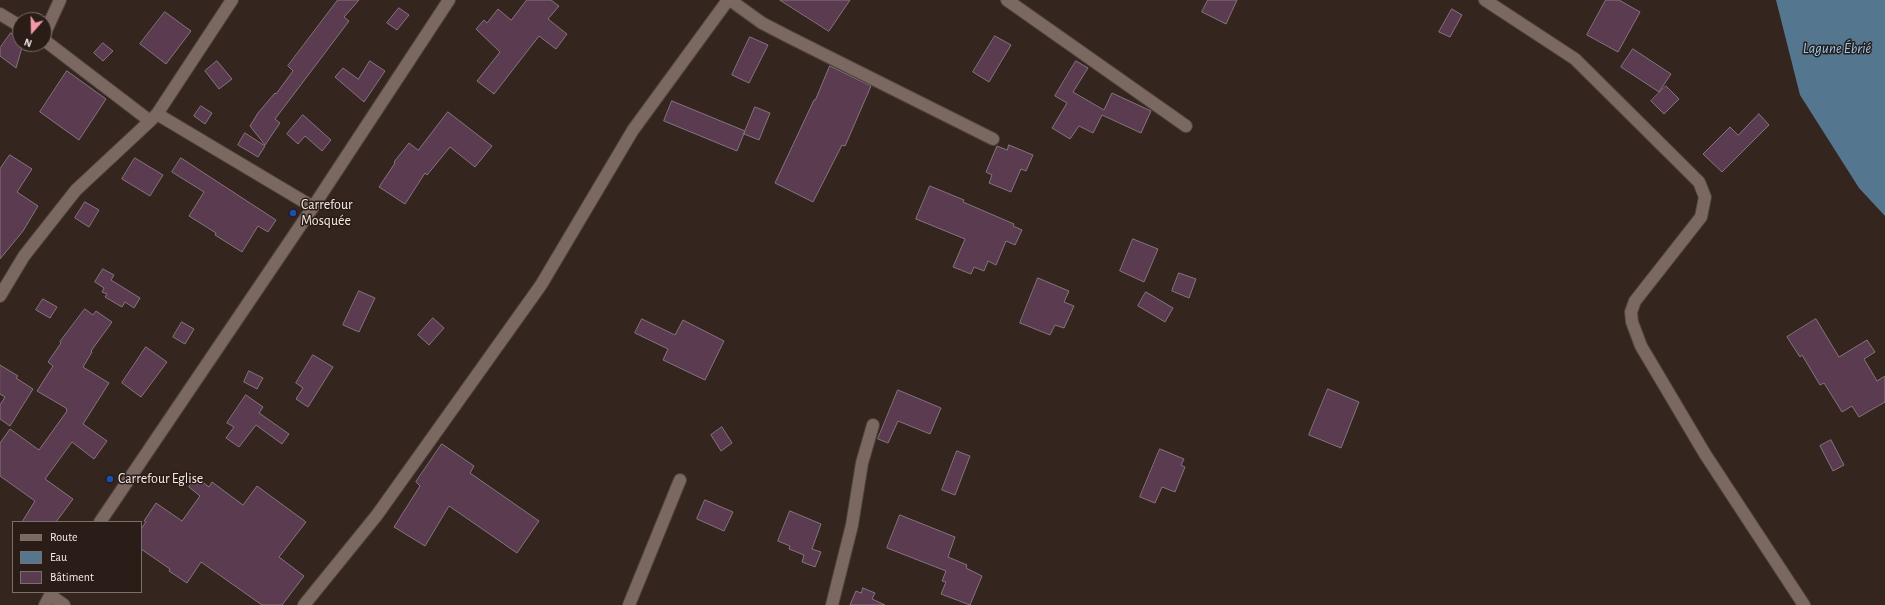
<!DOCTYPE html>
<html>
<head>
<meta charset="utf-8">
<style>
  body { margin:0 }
  #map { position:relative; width:1885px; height:605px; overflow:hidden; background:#34251f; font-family:"Alegreya Sans",sans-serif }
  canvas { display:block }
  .legend { position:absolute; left:12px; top:521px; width:130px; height:72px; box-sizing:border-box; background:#2a1c16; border:1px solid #7b6f6a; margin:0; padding:5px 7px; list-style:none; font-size:12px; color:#f5ebe7 }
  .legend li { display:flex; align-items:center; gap:8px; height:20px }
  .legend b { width:20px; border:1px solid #7b6f6a }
  .north { position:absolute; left:12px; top:12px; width:40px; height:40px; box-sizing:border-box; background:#2a1c16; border:1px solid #7b6f6a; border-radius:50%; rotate:200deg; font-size:11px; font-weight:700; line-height:16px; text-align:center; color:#f5ebe7 }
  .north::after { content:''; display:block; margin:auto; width:14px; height:18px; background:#f49aa7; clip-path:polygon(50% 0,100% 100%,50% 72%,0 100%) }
</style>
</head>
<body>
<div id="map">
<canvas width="1885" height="605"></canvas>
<ul class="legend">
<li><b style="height:5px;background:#7a6861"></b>Route</li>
<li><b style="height:11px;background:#54778f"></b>Eau</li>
<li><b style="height:11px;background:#5b3b4f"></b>Bâtiment</li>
</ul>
<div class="north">N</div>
</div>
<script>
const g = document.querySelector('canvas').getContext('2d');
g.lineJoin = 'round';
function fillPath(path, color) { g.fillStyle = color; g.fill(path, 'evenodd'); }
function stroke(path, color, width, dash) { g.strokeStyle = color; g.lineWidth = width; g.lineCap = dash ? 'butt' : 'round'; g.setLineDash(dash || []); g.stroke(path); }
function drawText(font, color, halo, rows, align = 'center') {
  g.font = font + ' "Alegreya Sans",sans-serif'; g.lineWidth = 3; g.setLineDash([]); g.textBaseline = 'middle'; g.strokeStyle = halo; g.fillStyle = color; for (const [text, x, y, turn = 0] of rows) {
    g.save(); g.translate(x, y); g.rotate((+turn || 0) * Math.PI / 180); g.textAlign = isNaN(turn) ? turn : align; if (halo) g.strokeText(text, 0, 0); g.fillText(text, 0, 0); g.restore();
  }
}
const water = new Path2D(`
  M1776 0H1885V216L1859 188 1800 95Z`);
const building = new Path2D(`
  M338 0H359L344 17 349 21 275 119 280 123 265 145 250 126 258 113 275 93 276 94 293 71 288 66Z
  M527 0H551L559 6 548 19 567 34 556 49 539 36 494 94 477 81 500 52 476 29 484 20 487 23 498 9 511 20Z
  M780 0H850L829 31Z
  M1208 0H1237L1226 24 1202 12Z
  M1606 0H1619L1640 12 1618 52 1587 35Z
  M399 8 409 15 397 30 387 23Z
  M1452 9 1462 15 1450 37 1439 32Z
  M165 12 191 31 166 64 140 44Z
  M11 33 20 39V44H23L16 68 0 56V48Z
  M995 36 1011 45 989 82 973 72Z
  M750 37 768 45 749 83 732 75Z
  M103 43 113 51 103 61 94 53Z
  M1633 49 1671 74 1659 92 1621 67Z
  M217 61 232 79 219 89 205 71Z
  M370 61 385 71 364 102 335 77 343 68 358 79Z
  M1076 61 1088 68 1073 92 1104 110 1112 93 1151 111 1141 133 1102 115 1093 133 1079 126 1070 139 1052 128 1067 103 1055 96Z
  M830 66 871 86 845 146 842 145 813 202 775 183 814 100H815Z
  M67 71 106 99 79 140 40 112Z
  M1666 86 1679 99 1664 114 1651 101Z
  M672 101 745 131 737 151 664 121Z
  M201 106 212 113 205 124 194 116Z
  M755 107 770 113 759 140 744 134Z
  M448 112 492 146 475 167 450 147 427 175 425 173 405 204 379 187 395 163 394 162 409 143 418 150Z
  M1759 114 1769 125 1722 172 1703 154 1730 127 1738 135Z
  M303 115 331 140 322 151 305 136 298 144 287 134Z
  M245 133 265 146 258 157 238 145Z
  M1009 145 1033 155 1026 171 1021 169 1011 192 989 183 992 175 986 172 997 146 1007 150Z
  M10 155 32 169 17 192 38 206 23 231 0 259V169Z
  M135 158 163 175 150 196 122 179Z
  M181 158 276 220 268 232 258 226 242 252 215 235 216 233 189 216 204 192 172 172Z
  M930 186 964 200 963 202 1014 224 1013 226 1022 230 1015 245 1006 241 996 265 988 261 984 271 974 267 971 274 953 267 965 239 916 219Z
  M85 202 99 210 89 227 75 218Z
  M1133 239 1158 249 1144 282 1120 271Z
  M103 269 114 275 111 280 140 298 134 308 125 302 122 307 105 297 107 294 102 292 104 288 95 282Z
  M1179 273 1196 279 1189 298 1172 291Z
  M1038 278 1069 291 1064 302 1074 306 1064 328 1055 325 1050 335 1020 323Z
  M359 291 375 298 359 332 343 325Z
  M1146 292 1173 308 1165 322 1138 306Z
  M43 299 57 307 50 318 36 310Z
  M85 309 93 315 96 311 112 322 91 351 92 352 83 367 109 383 83 424 107 441 94 459 72 442 45 479 73 499 56 522H22L35 501 0 476V443L10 429 39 450 67 411 66 408 37 391 53 366 48 362 61 343 60 342Z
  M433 318 444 328 429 345 418 335Z
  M642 319 675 335 683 320 724 341 705 380 663 360 668 349 635 333Z
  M1816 319 1839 357 1867 340 1875 352 1864 359 1877 381 1885 376V402L1859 417 1852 406 1842 412 1824 383 1820 385 1802 355 1800 357 1787 337Z
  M182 322 194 329 185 344 173 337Z
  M146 347 167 362 141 397 122 383Z
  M313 355 333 367 308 407 296 399 303 388 296 383Z
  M0 365 18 376 16 378 33 389 10 426 0 419V405L5 397 0 394Z
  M249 371 263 378 257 389 244 382Z
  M1328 389 1359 402 1341 448 1309 435Z
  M898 390 941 408 930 434 898 421 888 443 878 439Z
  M246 395 263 407 259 413 289 434 282 444 256 425 239 447 226 438 234 427 227 423Z
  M722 427 732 443 721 451 711 435Z
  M1831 440 1844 465 1833 471 1820 446Z
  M442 444 474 466 470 473 539 521 517 553 449 506 425 546 394 527 420 486 416 482Z
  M1160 449 1184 459 1181 465 1185 467 1175 492 1162 487 1155 503 1140 497Z
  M957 451 970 456 955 495 942 490Z
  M196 477 209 487 212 482 243 505 257 486 306 522 279 557 304 576 282 605H262L201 562 187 583 169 571 170 569 141 549V529L146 522 144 521 156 503 182 521 200 496 189 487Z
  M705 500 733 512 724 531 697 519Z
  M790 511 821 524 812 549 821 552 815 567 802 562 804 555 789 549 790 546 778 541Z
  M900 515 955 537 948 557 967 565 966 568 982 576 970 605 941 594 946 582 942 581 946 571 887 548Z
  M863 588 875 593 872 599 885 605H850L856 591 861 593Z`);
const minor = new Path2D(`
  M730 0 762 23 789 37 993 139
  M1007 0 1186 126
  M1485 0 1575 59 1699 182 1705 197 1701 217 1635 301 1631 312 1632 322 1641 346 1705 454 1804 605
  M0 14 20 26
  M44 35 60 0
  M44 40 150 121 157 114 232 0
  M157 114 313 207
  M0 296 24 256 76 190 150 121
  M100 522 313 207 449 0
  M50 595 64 605
  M45 605 52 592
  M304 605 377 515 541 285 633 130 728 0
  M629 605 680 480
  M832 605 852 525 862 463 873 425`);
const markers = [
  [293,213,4,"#1a4fb4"],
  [110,479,4,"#1a4fb4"]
];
const poiNames = [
  ["Carrefour",301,205],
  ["Mosquée",301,221],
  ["Carrefour Eglise",118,479]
];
const waterNames = [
  ["Lagune Ébrié",1837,48]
];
fillPath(water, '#54778f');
fillPath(building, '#5b3b4f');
stroke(building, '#85747e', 1);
stroke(minor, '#50433e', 14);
stroke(minor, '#7a6861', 12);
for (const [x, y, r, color] of markers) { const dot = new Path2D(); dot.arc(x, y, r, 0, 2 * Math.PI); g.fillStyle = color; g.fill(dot); stroke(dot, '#2a1c16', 1.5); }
drawText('14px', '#f5ebe7', '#2a1c16', poiNames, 'left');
drawText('italic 15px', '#91cdf6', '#2a1c16', waterNames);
</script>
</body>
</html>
